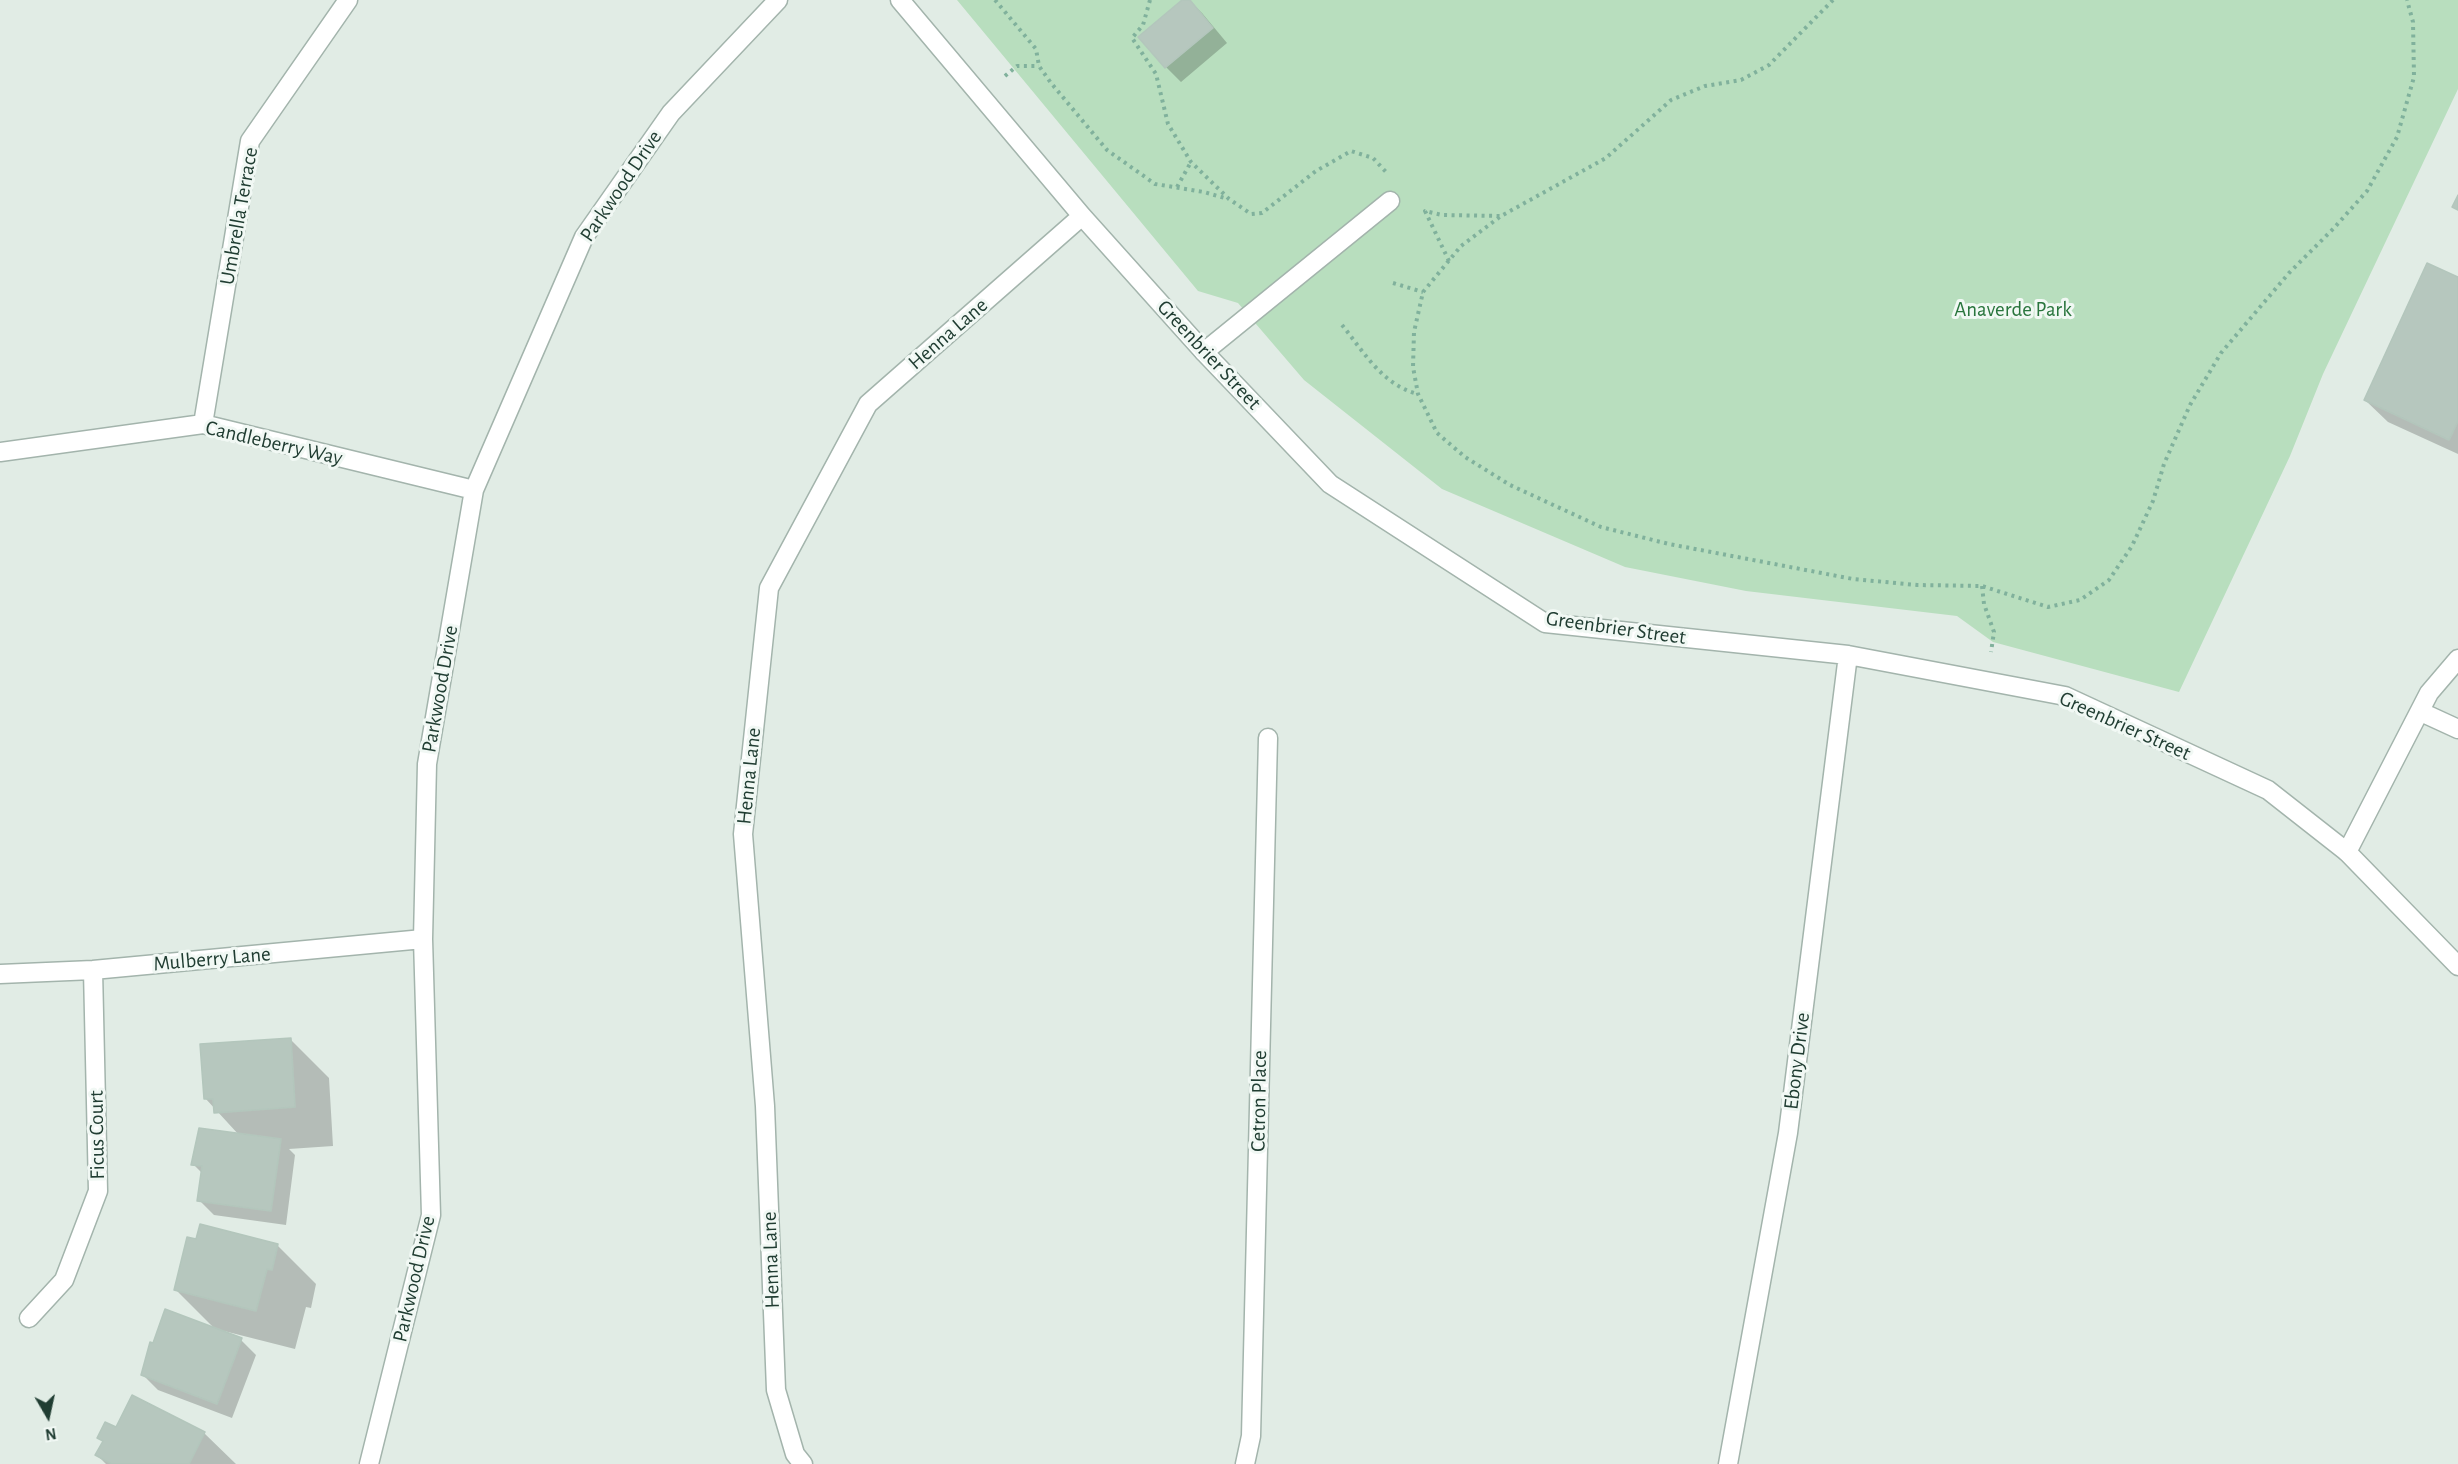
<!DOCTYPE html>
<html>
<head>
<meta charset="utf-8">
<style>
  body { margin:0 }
  #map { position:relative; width:2458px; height:1464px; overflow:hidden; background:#e1ece5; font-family:"Alegreya Sans",sans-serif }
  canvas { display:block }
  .north { position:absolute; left:18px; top:1386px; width:60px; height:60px; -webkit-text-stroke:4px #f1f8f4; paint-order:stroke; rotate:171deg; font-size:16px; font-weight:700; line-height:24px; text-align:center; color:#203d32 }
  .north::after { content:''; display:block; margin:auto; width:21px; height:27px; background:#203d32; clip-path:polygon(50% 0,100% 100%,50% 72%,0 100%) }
</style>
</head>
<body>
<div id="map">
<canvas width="2458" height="1464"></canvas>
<div class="north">N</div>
</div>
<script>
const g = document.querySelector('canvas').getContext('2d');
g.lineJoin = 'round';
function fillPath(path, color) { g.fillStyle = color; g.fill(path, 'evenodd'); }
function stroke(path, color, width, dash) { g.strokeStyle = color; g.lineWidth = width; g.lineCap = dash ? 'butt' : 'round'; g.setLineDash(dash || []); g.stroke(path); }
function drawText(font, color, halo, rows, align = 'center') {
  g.font = font + ' "Alegreya Sans",sans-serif'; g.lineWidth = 6; g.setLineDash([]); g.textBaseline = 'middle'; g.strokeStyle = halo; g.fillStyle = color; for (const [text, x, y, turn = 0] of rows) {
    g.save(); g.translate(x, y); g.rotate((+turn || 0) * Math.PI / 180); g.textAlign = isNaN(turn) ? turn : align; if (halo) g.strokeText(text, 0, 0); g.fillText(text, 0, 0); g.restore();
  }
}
const green = new Path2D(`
  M957 0H2458V89L2323 374 2290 456 2179 692 1993 642 1957 616 1746 591 1625 567 1442 489 1304 380 1238 303 1198 291Z`);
const shadow = new Path2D(`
  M1185 0H1189L1202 13 1227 43 1181 82 1166 67Z
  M2458 279V454L2388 422 2365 400Z
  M290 1039 329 1078 333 1146 289 1149 295 1155 286 1225 214 1215 199 1200 203 1174 193 1164 239 1135 205 1098Z
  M277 1245 316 1284 311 1308 306 1307 295 1349 224 1331V1333L241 1340 256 1355 232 1418 158 1390 143 1375 216 1330 175 1289Z
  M117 1429 204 1433 236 1464H106L97 1455 104 1442 99 1437Z`);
const building = new Path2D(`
  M1182 0H1190L1213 28 1165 68 1138 37Z
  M2458 195V210L2452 207Z
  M2427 263 2458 277V421L2449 440 2364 400Z
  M291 1038 295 1107 214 1113 213 1099H204L200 1044Z
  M199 1128 281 1139 271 1211 197 1201 202 1166 191 1165Z
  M200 1224 278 1244 272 1270 267 1269 256 1311 174 1290 187 1237 196 1239Z
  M165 1309 242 1338 217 1404 141 1375 150 1342 153 1343Z
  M132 1395 205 1432 189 1464H112L95 1455 103 1441 97 1438 105 1422 116 1427Z`);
const path = new Path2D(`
  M995 0 1036 49 1039 66 1051 83 1107 150 1155 184 1204 192 1228 199
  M1150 0 1143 25 1132 38 1156 74 1168 124 1191 162 1229 199 1251 214 1262 213 1316 171 1351 151 1373 158 1386 172
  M1833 0 1769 65 1741 80 1705 86 1671 100 1606 158 1501 216 1461 246 1423 292 1414 332 1413 367 1418 394 1437 433 1465 457 1510 485 1601 527 1669 544 1853 579 1917 585 1982 586 2048 607 2080 600 2109 580 2132 546 2153 501 2164 464 2190 405 2221 353 2289 273 2334 228 2367 191 2397 137 2414 77 2413 22 2407 0
  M1005 76 1017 66H1039
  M1177 187 1191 162
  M1449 261 1425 211 1442 215 1500 216
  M1393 283 1423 292
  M1342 325C1364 352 1382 385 1418 394
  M1982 586 1984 604 1994 632 1991 652`);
const service = new Path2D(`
  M1204 352 1390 201
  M2421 712 2458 729
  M2347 852 2429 693 2458 659`);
const minor = new Path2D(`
  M900 0 1082 216 1204 352 1330 484 1545 623 1848 655 2065 696 2268 790 2347 852 2458 966
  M203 424 250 141 348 0
  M0 452 203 424 474 490
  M0 974 93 970 423 939
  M29 1318 64 1280 98 1191 93 970
  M369 1464 431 1215 423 939 427 764 474 490 584 237 671 113 778 0
  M803 1464 795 1454 776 1390 765 1106 743 834 769 588 868 404 1082 216
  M1245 1464 1251 1436 1268 738
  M1728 1464 1788 1133 1848 655`);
const streetNames = [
  ["Parkwood Drive",621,186,-56],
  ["Umbrella Terrace",239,216,-80],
  ["Henna Lane",948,334,-41],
  ["Greenbrier Street",1209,355,47],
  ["Candleberry Way",274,443,13],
  ["Greenbrier Street",1616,628,8],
  ["Parkwood Drive",440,689,-80],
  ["Greenbrier Street",2125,726,24],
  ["Henna Lane",749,776,-84],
  ["Mulberry Lane",212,959,-5],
  ["Ebony Drive",1797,1061,-83],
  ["Cetron Place",1259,1101,-89],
  ["Ficus Court",97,1135,-91],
  ["Henna Lane",771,1260,-92],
  ["Parkwood Drive",414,1279,-77]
];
const parkNames = [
  ["Anaverde Park",2013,310]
];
fillPath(green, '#b8debe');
fillPath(shadow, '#0003');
fillPath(building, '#b6c7be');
stroke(building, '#b3c6bc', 1.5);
stroke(service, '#a3b4ac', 21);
stroke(minor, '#a3b4ac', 21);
stroke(path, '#80b19c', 4, [3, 4.5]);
stroke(service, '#fff', 18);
stroke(minor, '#fff', 18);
drawText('21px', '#203d32', '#f1f8f4', streetNames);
drawText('21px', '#29753d', '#f1f8f4', parkNames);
</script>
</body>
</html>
